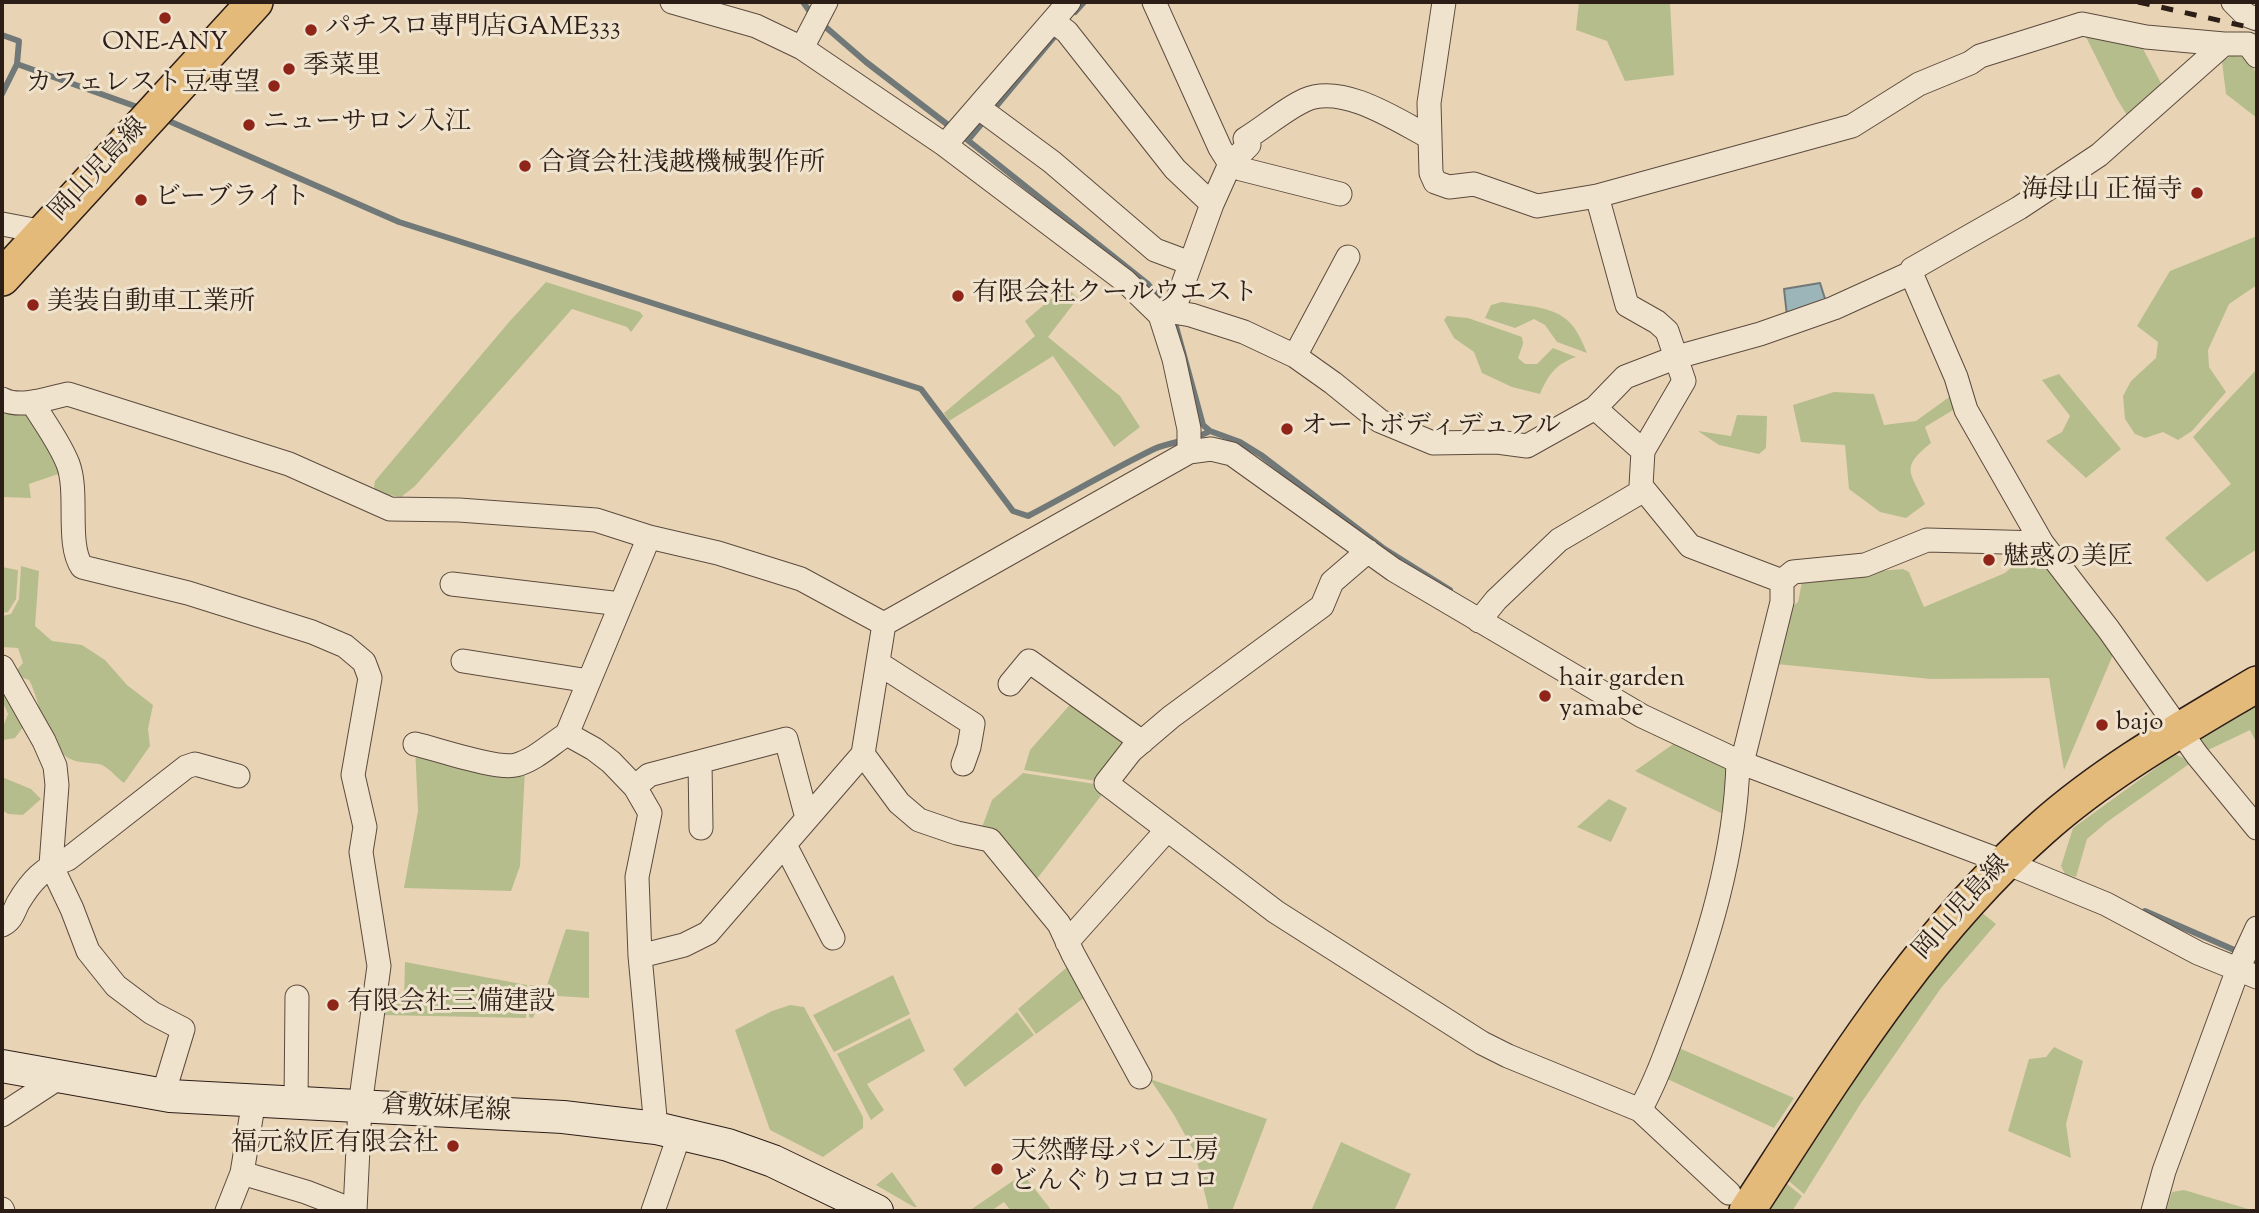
<!DOCTYPE html>
<html>
<head>
<meta charset="utf-8">
<style>
  body { margin:0 }
  #map { position:relative; width:2259px; height:1213px; overflow:hidden; background:#e8d4b4; font-family:"Sorts Mill Goudy",serif }
  canvas { display:block }
  .frame { position:absolute; inset:0; border:4px solid #2d1d17; pointer-events:none }
</style>
</head>
<body>
<div id="map">
<canvas width="2259" height="1213"></canvas>
<div class="frame"></div>
</div>
<script>
const g = document.querySelector('canvas').getContext('2d');
g.lineJoin = 'round';
function fillPath(path, color) { g.fillStyle = color; g.fill(path, 'evenodd'); }
function stroke(path, color, width, dash) { g.strokeStyle = color; g.lineWidth = width; g.lineCap = dash ? 'butt' : 'round'; g.setLineDash(dash || []); g.stroke(path); }
function drawText(font, color, halo, rows, align = 'center') {
  g.font = font + ' "Sorts Mill Goudy","Noto Serif JP",serif'; g.lineWidth = 6; g.setLineDash([]); g.textBaseline = 'middle'; g.strokeStyle = halo; g.fillStyle = color; for (const [text, x, y, turn = 0] of rows) {
    g.save(); g.translate(x, y); g.rotate((+turn || 0) * Math.PI / 180); g.textAlign = isNaN(turn) ? turn : align; if (halo) g.strokeText(text, 0, 0); g.fillText(text, 0, 0); g.restore();
  }
}
const green = new Path2D(`
  M1579 2H1670L1674 75 1625 81 1607 41 1576 30Z
  M2084 33 2140 43 2164 89 2130 120 2117 99Z
  M2231 55 2248 58 2257 75V118L2226 94 2222 62Z
  M2257 236V285L2229 304 2208 350 2209 367 2226 392 2192 431 2178 440 2163 432 2145 438 2135 434 2125 419 2123 396 2131 381 2156 358 2158 342 2137 326 2170 271Z
  M546 282 640 312 643 316 631 332 627 327 572 309 415 486 401 497 377 493 374 487 375 481 509 322Z
  M1065 287 1078 298 1048 337 1120 396 1140 427 1114 447 1053 356 949 421 944 413 1035 336 1025 321Z
  M1502 302C1529 307 1562 305 1577 332 1581 339 1584 346 1587 353L1557 342 1545 325 1534 319 1515 328 1485 318 1491 305Z
  M1447 316 1468 318 1522 337 1523 344 1518 358 1525 364H1537L1553 348 1576 357C1556 364 1548 375 1540 394L1512 387 1482 373 1474 352 1454 338 1444 320Z
  M2257 369V549L2207 582 2165 538 2231 484 2193 437Z
  M2059 374 2121 449 2086 478 2046 441 2062 432 2070 416 2042 380Z
  M1834 392 1874 394 1884 425 1916 421 1952 395 1958 407 1925 427 1931 443C1900 468 1910 471 1925 504L1906 518 1880 512 1849 489 1845 445 1801 442 1793 405Z
  M26 409 48 441 61 473 29 484 31 498 2 497V413L6 414Z
  M1737 415 1767 416 1766 448 1759 454 1719 445 1698 431 1731 436Z
  M2030 552 2038 553 2115 650 2064 770 2049 678 1931 679 1776 664 1789 604 1794 605 1798 602 1803 577 1903 569 1909 572 1924 607 2005 573Z
  M21 566 39 571 35 626 52 641 82 645 105 660 127 685 153 705 148 729 150 746 124 783C117 778 109 768 102 765 89 761 76 765 64 755 41 737 42 704 29 680L21 677 6 689 27 722 15 738 3 740 2 729 8 714 2 700V672L14 673 23 663 18 648 2 647V616L11 614 19 599Z
  M2 567 18 570 16 599 8 612 2 613Z
  M1075 699 1128 741 1096 781 1024 770 1030 750Z
  M2257 699V744L2250 730 2204 752 2201 744V732Z
  M1679 740 1730 768 1729 817 1635 771Z
  M415 747 525 770 520 866 511 891 404 888 418 811Z
  M2175 754 2192 762 2107 822 2087 839 2076 877 2065 874 2061 866 2073 828Z
  M1023 773 1095 784 1104 792 1033 884 981 830 992 800Z
  M2 777 31 789 41 799 23 815 8 814 2 810Z
  M1609 799 1627 808 1611 842 1577 827Z
  M1981 912 1996 924 1941 988 1861 1103 1804 1194 1783 1176 1934 966Z
  M566 929 589 932V998L542 995 533 1018 529 1017 530 985 546 988Z
  M405 962 527 985 526 1018 380 1015V1000H404Z
  M1072 963 1089 994 1036 1034 1018 1009Z
  M893 975 910 1014 834 1052 813 1015Z
  M790 1005 804 1007 863 1117V1128L823 1157 770 1130 735 1030 772 1011Z
  M1017 1012 1034 1035 965 1087 953 1069Z
  M910 1018 925 1051 867 1084 884 1110 871 1120 837 1054Z
  M2054 1047 2083 1061 2066 1124 2071 1158 2008 1131 2029 1059 2046 1057Z
  M1679 1048 1794 1098 1774 1128 1663 1077Z
  M1150 1079 1267 1119 1232 1211H1209L1195 1153 1174 1115Z
  M1341 1142 1411 1174 1394 1211H1311Z
  M892 1172 917 1207H914L876 1185Z
  M1023 1174 1052 1211H1011L1004 1202 991 1211H969Z
  M1781 1179 1802 1196 1792 1211H1760Z
  M2184 1190 2255 1211H2166L2172 1192Z`);
const water = new Path2D(`
  M1820 283 1826 302 1787 316 1784 289Z`);
const stream = new Path2D(`
  M803 2 813 16
  M1075 12 1084 2
  M821 23 866 62 952 128
  M2 35 19 41 17 64 143 109
  M2 94 17 64
  M162 118 399 222 921 389 1013 511 1028 516C1070 494 1111 470 1154 449 1172 441 1193 441 1210 431
  M960 134 1148 284 1164 304
  M968 140 1059 31
  M1174 319 1203 425 1210 431 1240 442 1261 455 1383 548 1450 590
  M2145 911 2239 952`);
const minor = new Path2D(`
  M672 2 756 26 802 48 945 145 1125 281 1160 315 1174 359 1189 429V452
  M1154 2 1220 148 1230 164 1241 169 1340 194
  M1444 2 1429 103 1431 173 1435 182 1449 187 1474 184 1537 206 1597 196 1852 126 1919 84 1970 63 1980 56 2082 24 2146 37 2224 44
  M2233 2 2246 15 2257 19
  M1053 21 1067 32 1175 169 1212 204
  M802 48 826 2
  M979 108 1052 162 1155 250 1190 263
  M945 145 1069 2
  M1597 196 1627 305 1657 322 1667 331 1684 381 1643 451 1641 486 1690 546 1782 581
  M2 224 44 232
  M1911 273 1956 377 1966 410 2042 543 2109 630 2197 755 2257 828
  M1173 312 1212 204 1230 164 1249 145 1245 139C1265 127 1285 109 1305 100 1342 83 1397 120 1429 137
  M1160 315 1173 312 1191 315 1244 332 1295 356 1333 383 1380 421 1433 443 1497 442 1527 446 1595 408 1625 377 1677 357 1760 334 1834 308 1911 273 1912 269 2019 208 2099 155 2224 44H2248L2257 56
  M1295 356 1348 257
  M2 399C20 409 49 398 68 394L289 464 390 509 459 510 596 520 649 537 718 553 801 579 884 624
  M32 402C44 422 60 443 68 464 79 493 66 544 82 567L188 593 312 632 345 646 364 662 370 678 353 775 365 827 361 852 379 966 360 1106 355 1211
  M1595 408 1643 451
  M649 537 567 734 594 749 611 762 635 787 650 813 637 877 640 956 656 1128
  M1368 551 1332 582 1322 606 1171 717 1131 751 1106 783 1276 912 1482 1043 1508 1056 1640 1110 1729 1193
  M452 584 621 604
  M1479 621 1496 600 1559 540 1644 490
  M884 624 1189 452 1211 449 1232 454 1394 570 1642 716 1742 763 2004 862 2106 904 2198 953 2257 977
  M463 661 589 681
  M878 663 973 724 969 747 963 764
  M2 667 44 741 55 766 57 785 51 865 72 909 88 951 116 986 152 1013 183 1029 163 1095
  M1010 684 1029 661 1142 742
  M415 744C437 749 497 770 516 765 535 760 551 744 567 734
  M863 754 899 803 919 820 957 833 990 840 1059 924 1073 954 1140 1077
  M700 762 701 828
  M1742 763 1782 602V581L1793 572 1865 565 1927 540 2042 543
  M635 787 649 775 786 739 807 818
  M785 845 833 938
  M2 925C12 920 13 913 18 903 31 881 44 867 68 859L186 767 195 764 238 776
  M1067 942 1167 830
  M640 956 684 945 708 933 863 754 884 624
  M296 1103 297 997
  M1640 1110C1654 1085 1664 1058 1674 1031 1707 946 1736 853 1738 761
  M2 1115 60 1077
  M242 1173 306 1192 355 1211
  M2 1209 3 1211
  M227 1211 242 1173 254 1100
  M653 1211 680 1133
  M2153 1211 2164 1171 2238 969 2257 928`);
const secondary = new Path2D(`
  M2 1066 170 1096 563 1117 656 1128 728 1145 773 1161 877 1211`);
const primary = new Path2D(`
  M2 278 255 2
  M1747 1211C1835 1076 1919 937 2041 829 2106 771 2183 728 2257 684`);
const rail = new Path2D(`
  M2138 2 2257 29`);
const markers = [
  [165,18,7,"#8f2418"],
  [311,30,7,"#8f2418"],
  [289,69,7,"#8f2418"],
  [274,86,7,"#8f2418"],
  [249,125,7,"#8f2418"],
  [525,166,7,"#8f2418"],
  [2197,193,7,"#8f2418"],
  [141,200,7,"#8f2418"],
  [958,296,7,"#8f2418"],
  [33,305,7,"#8f2418"],
  [1287,429,7,"#8f2418"],
  [1989,560,7,"#8f2418"],
  [1545,696,7,"#8f2418"],
  [2102,725,7,"#8f2418"],
  [333,1005,7,"#8f2418"],
  [453,1146,7,"#8f2418"],
  [997,1169,7,"#8f2418"]
];
const poiNames = [
  ["パチスロ専門店GAME333",325,30],
  ["ONE-ANY",165,45,"center"],
  ["季菜里",303,69],
  ["カフェレスト豆専望",260,86,"right"],
  ["ニューサロン入江",263,125],
  ["合資会社浅越機械製作所",539,166],
  ["海母山 正福寺",2183,193,"right"],
  ["ビーブライト",155,200],
  ["有限会社クールウエスト",972,296],
  ["美装自動車工業所",47,305],
  ["オートボディデュアル",1301,429],
  ["魅惑の美匠",2003,560],
  ["hair garden",1559,681],
  ["yamabe",1559,711],
  ["bajo",2116,725],
  ["有限会社三備建設",347,1005],
  ["福元紋匠有限会社",439,1146,"right"],
  ["天然酵母パン工房",1011,1154],
  ["どんぐりコロコロ",1011,1184]
];
const streetNames = [
  ["岡山児島線",100,171,-47],
  ["岡山児島線",1963,909,-48],
  ["倉敷妹尾線",446,1111,3]
];
fillPath(green, '#b6bd8d');
fillPath(water, '#9cb5b8');
stroke(water, '#707878', 2);
stroke(stream, '#707878', 6);
stroke(minor, '#5c4b3e', 25);
stroke(secondary, '#2d1d17', 34);
stroke(primary, '#2d1d17', 38);
stroke(minor, '#f0e3ce', 23);
stroke(secondary, '#f0e3ce', 32);
stroke(primary, '#e4ba7a', 35);
stroke(rail, '#2d1d17', 5, [12, 12]);
for (const [x, y, r, color] of markers) { const dot = new Path2D(); dot.arc(x, y, r, 0, 2 * Math.PI); g.fillStyle = color; g.fill(dot); stroke(dot, '#f0e3ce', 2.5); }
drawText('26px', '#2d1d17', '#f0e3ce', poiNames, 'left');
drawText('26px', '#2d1d17', '#f0e3ce', streetNames);
</script>
</body>
</html>
